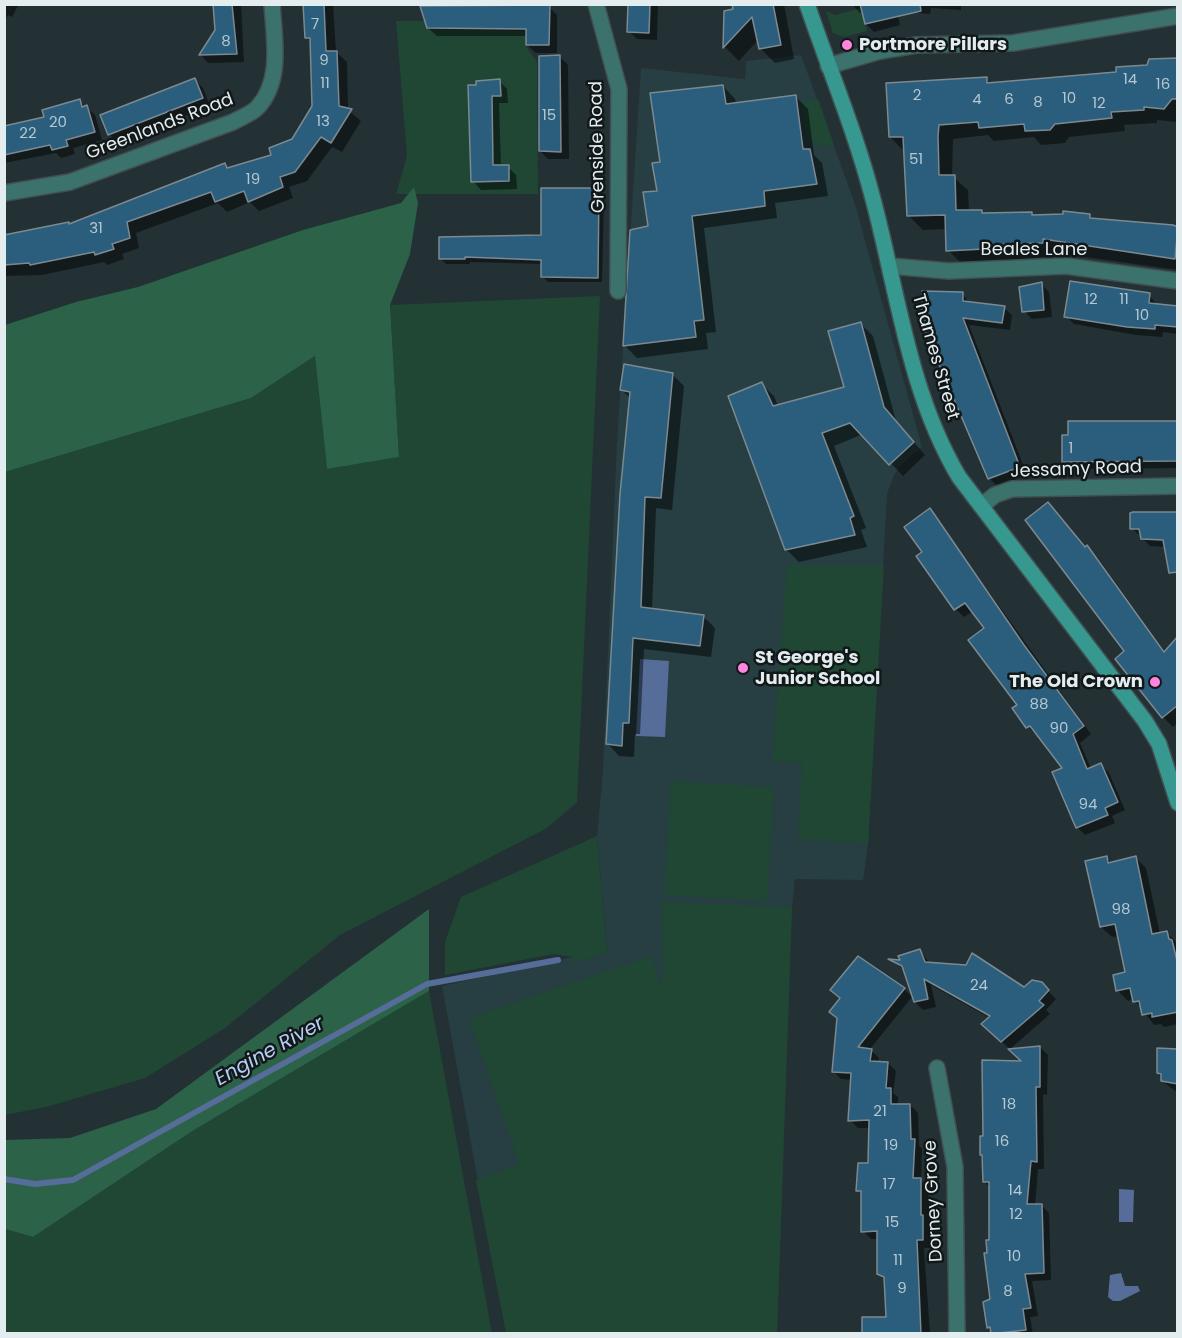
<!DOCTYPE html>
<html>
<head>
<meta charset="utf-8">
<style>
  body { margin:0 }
  #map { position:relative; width:1182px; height:1338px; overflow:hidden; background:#233134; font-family:Poppins,sans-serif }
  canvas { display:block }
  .frame { position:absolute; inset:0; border:6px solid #e3ecee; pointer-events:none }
</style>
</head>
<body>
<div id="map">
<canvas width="1182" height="1338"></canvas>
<div class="frame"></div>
</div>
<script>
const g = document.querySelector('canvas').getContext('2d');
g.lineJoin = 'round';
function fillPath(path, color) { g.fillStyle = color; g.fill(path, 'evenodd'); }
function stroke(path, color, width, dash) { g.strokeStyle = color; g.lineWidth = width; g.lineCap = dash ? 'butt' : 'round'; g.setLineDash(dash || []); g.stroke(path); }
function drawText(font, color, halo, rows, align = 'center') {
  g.font = font + ' Poppins,sans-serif'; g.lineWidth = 5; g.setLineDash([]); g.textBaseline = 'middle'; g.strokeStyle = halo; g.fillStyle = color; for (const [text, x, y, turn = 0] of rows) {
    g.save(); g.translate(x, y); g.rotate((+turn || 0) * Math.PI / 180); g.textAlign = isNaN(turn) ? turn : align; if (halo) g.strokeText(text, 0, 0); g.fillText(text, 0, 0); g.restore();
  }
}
const built = new Path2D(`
  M801 55 855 204 922 447 901 465 894 475 887 494 868 844 863 880 795 879 792 907 777 1333H506L442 986 573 957V962L607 952 597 836 603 771 617 442 641 68 745 79 746 61Z`);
const green = new Path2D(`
  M861 8 867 31 844 37 833 33 826 11 835 15Z
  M396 21H425L428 29 525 31V45L537 62 538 197 537 194H396L407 156Z
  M818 99 834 145 822 147 807 138 801 103Z
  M600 296 577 802 547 828 340 935 225 1028 145 1078 50 1106 5 1115V472L251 398 315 356 327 469 399 457 390 305Z
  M787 565H884L868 844 798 839 802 762 772 761Z
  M671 781 774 787 767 901 664 895Z
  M597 836 607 953 573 963 572 957 554 954 445 975V942L461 897Z
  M662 902 792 907 777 1333H506L476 1180 519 1164 469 1018 651 956 663 990Z
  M429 991 492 1333H5L4 1229 33 1237 194 1130Z`);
const forest = new Path2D(`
  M414 187 418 203 410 254 390 305 399 457 327 469 315 356 251 398 5 472V325L76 302 138 287 303 230 401 203Z
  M429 909V991L194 1130 33 1237 5 1229V1140L70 1138 156 1109Z`);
const water = new Path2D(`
  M640 659 669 661 665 737 636 736Z
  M1119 1189 1134 1190 1133 1222H1119Z
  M1121 1273 1125 1286H1138L1140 1291 1120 1301H1113L1108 1297 1110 1275Z`);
const shadow = new Path2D(`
  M4 4H19L12 17 8 15 4 21Z
  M215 4H241L244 62 208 63 201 55 216 31Z
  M305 4H333L336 52 347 62 348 110 361 121 342 152 332 147 307 181 289 187 293 198 259 211 250 202 227 212 218 203 136 233 139 248 122 254 124 259 107 265 104 262 42 275 4 276V232L8 236 68 223 70 225 225 164 229 169 273 156 293 141 314 106 312 42 307 38Z
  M466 4 549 7 557 15V53H536L527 45 528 36H437L428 28 422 7Z
  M630 4H658L657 40 637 39 629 31Z
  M734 4H784L794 59 775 63 760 48 758 40 739 61 725 47V13L735 11Z
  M852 4H961V10L931 8 930 14 897 11 900 25 874 32 866 24 863 12 860 13Z
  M560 57 568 65 569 159H548L540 151Z
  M1178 60V122L1157 120V123L1124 125 1125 131 1069 137 1065 143 1041 145 1034 137 994 141 988 135 953 139 952 176 968 190 969 212H982L984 214 1032 213 1035 216H1090L1093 219 1178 231V270L1056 253V256L962 264 948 250 947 229 923 230 909 216 904 151 890 137 986 79 992 84 1118 73Z
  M195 80 203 88 210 106 117 142 109 134Z
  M499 81 507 89 508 103H499L501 167H508L516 175 517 189 481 190 473 181 469 86Z
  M723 86 735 99 736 105 796 97 808 109 814 155 822 163 828 196 775 203 777 218 704 228 716 332 706 333 708 349 637 358 625 346 659 192 662 164Z
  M79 101 95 115 102 140 73 148 75 154 61 158 56 153 4 163V127L46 118Z
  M599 189 604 195 602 282H548L543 277V264L470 262V264H446L441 259 543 237Z
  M1041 284 1049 292 1052 317 1032 319 1024 311Z
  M962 293 970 304 1004 308 1012 315 1010 330 969 325 1027 475 997 486 989 478 923 322Z
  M1149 295 1157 305 1178 308V334L1163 332 1162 337 1136 335 1074 324 1066 316Z
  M860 323 873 336 896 421 925 455 903 476 863 434 834 446 866 528 861 530 867 547 799 562 786 549 761 384 774 396 778 406 845 388Z
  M672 374 684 386 672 510 656 508 652 610 703 616 715 628 711 657 644 649 640 734H635L634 757 619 756 608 744 631 399 622 390Z
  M1178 423V468L1072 469 1064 461Z
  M1048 504 1086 548 1097 557 1166 653 1178 645V723L1173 727 1163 717 1126 652Z
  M930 510 1091 734 1080 743 1091 769 1101 765 1109 773 1125 810 1112 816 1115 823 1085 835 1077 827 1064 769 1038 734 1036 735 1028 727 1015 709 1019 705 986 629 973 611 964 617 956 609 919 556 924 552Z
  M1178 514 1166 547 1150 546 1132 528Z
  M1106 858 1112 863 1136 858 1146 868 1160 934 1166 932 1177 943 1178 1024 1164 1027 1161 1024 1154 1025 1134 999 1128 1001 1117 990 1127 973 1119 936 1112 937 1101 927Z
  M920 950 930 964 1024 989 1048 991 1056 999 1046 1010 1050 1014 1010 1049 991 1032 990 1018 931 985 936 1007 923 1010 915 1002 905 970 892 961H902Z
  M904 989 912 997 870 1049 879 1058 878 1063H888L896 1071 893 1093 898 1097V1105H910L918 1113 919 1145 922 1149 921 1181 928 1188 930 1225V1248H924L930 1334H864L887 1318 886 1280 879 1273V1239H871L863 1231 862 1195 858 1190 869 1165 870 1128H858L850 1120 852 1080 841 1079 833 1071Z
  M1040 1047 1048 1055 1047 1095 1043 1094 1044 1169H1038L1035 1205H1041L1049 1213 1051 1280 1032 1281 1038 1316 1030 1317 1033 1334H991L985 1303 991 1300 988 1254 990 1187 984 1182 981 1154 985 1138 1024 1062Z
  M1178 1051V1093L1162 1081 1158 1072Z`);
const stream = new Path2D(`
  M4 1179 35 1184 73 1180 427 984 558 960`);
const building = new Path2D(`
  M213 4H232L237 54 199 55 215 30Z
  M303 4H324L326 51H337L339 106 352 109 331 143 321 137 295 172 280 177 283 187 248 202 244 191 215 202 211 192 127 222 130 238 112 244 114 249 95 255 94 252 30 265 29 263 4 265V235L69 222V224L225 163 227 168 271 155 269 148 292 139 312 106 310 38H305Z
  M628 4H650L649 33 627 32Z
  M732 4H773L781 45 759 49 752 17 723 48 724 11 733 9Z
  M860 4H920L921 11 865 24Z
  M550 5 549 45H526V29L427 28 420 6Z
  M560 55 561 152 539 151V56Z
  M1178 58V99H1172L1164 109 1144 107V110L1111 112 1112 118 1055 124 1050 130 1025 131 1024 124 979 128 978 122 939 125 938 136 939 175H955L956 210H982V213L1032 212V215L1063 214V211L1090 214V218L1173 225 1178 227 1175 259 1043 239V243L1004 244V248L946 251 945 215 907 216 903 137H889L886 83 987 77V83L1116 72V67L1147 65 1149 59Z
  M195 78 203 98 108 135 100 115Z
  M500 79 501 96H492L493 165H509V181L471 182 468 85H476V81Z
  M723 85 726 104 796 95 803 149H810L817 184 764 191 765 206 692 216 704 320 694 321 696 337 623 346 630 230 648 226 643 192 657 191 652 163 660 162 650 93Z
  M80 99 82 107 87 105 95 132 66 140 68 146 52 150 50 145 4 155V126L44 117 42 110Z
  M541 188H599L598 278 541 277V260L465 257V259H439V237L541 235Z
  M1070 281 1150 293 1149 303 1178 306V327L1155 325V329L1127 327 1064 317Z
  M1042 282 1044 310 1022 312 1019 287Z
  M922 291 963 292V301L1005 306 1002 323 963 318 1020 467 988 479 921 322Z
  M861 322 884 407 914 442 889 465 850 423 822 433 854 516 850 518 855 535 785 550 728 396 762 382 773 406 844 387 828 331Z
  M624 364 673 373 661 498 645 497 641 607 704 615 700 646 633 638 629 723H623L622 746 606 744 620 494 630 392 620 390Z
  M1068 421H1178V461L1062 462V435H1068Z
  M1048 502 1085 547 1087 545 1164 652 1178 636V705L1162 718 1115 659 1124 651 1025 520Z
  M930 508 1024 645 1084 726 1073 734 1087 769 1101 763 1118 802 1105 808 1108 815 1076 828 1052 772 1062 768 1030 726 1026 728 1012 708 1017 705 968 640 984 628 965 603 954 610 916 556 922 552 904 527Z
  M1133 512H1178V572L1169 573 1163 540 1141 539 1139 529H1130V513Z
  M1107 856 1108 863 1136 856 1152 934 1167 931 1169 939 1172 940 1178 965V1012L1152 1017V1013L1142 1015 1139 1001 1133 1002 1130 988 1116 991 1113 975 1125 972 1115 924 1100 927 1085 861Z
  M920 949 925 962 966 965 972 953 1024 987 1032 980 1042 982 1049 990 1039 1001 1044 1005 1001 1042 981 1024 990 1016 924 979 928 999 914 1002 902 966 888 959 900 960 898 956Z
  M858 956 905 988 858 1047 872 1049 870 1061 888 1062 886 1088H891V1104H910L911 1139H915L913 1178H921V1215H923V1240H917L921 1334H862V1317H886L884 1277 877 1274V1231L861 1232V1191H856L858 1163H868L869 1120 848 1121 851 1073 832 1072 837 1018 829 1012 840 998 830 990Z
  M1040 1046V1087H1036L1037 1162 1031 1161 1027 1204H1042L1044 1273 1025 1274 1031 1308 1023 1309 1026 1330 991 1334 990 1327 987 1328 983 1302 990 1299 984 1253H987L986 1240H989V1182H983L982 1155H980V1136H983L982 1060 1021 1061 1008 1049Z
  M1157 1048 1178 1049V1084L1161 1081V1074L1157 1073Z`);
const street = new Path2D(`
  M596 4 619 89 618 291
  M828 66 880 51 917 45 1013 43 1178 16
  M4 193 70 182 233 122C240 118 251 114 257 108 283 81 274 38 272 4
  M890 266 949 271 1066 266 1178 281
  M981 506 995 495 1012 489 1178 486
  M937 1068 955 1167 957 1334`);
const secondary = new Path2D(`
  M807 4C829 69 856 133 873 199 898 293 909 393 959 477L1145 721 1159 744 1178 803`);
const markers = [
  [847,45,6,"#ff85de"],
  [743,668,6,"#ff85de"],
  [1155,682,6,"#ff85de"]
];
const numberNames = [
  ["7",315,25],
  ["8",226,42],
  ["9",324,61],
  ["14",1130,80],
  ["11",325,84],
  ["16",1163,85],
  ["2",917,96],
  ["10",1069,99],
  ["4",977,100],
  ["6",1009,100],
  ["8",1038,103],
  ["12",1099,104],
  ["15",549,116],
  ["13",323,122],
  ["20",58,123],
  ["22",28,134],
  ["51",916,160],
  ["19",253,180],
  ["31",96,229],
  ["12",1091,300],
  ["11",1124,300],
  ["10",1142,316],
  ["1",1071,449],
  ["88",1039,705],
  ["90",1059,729],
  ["94",1088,805],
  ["98",1121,910],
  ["24",979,986],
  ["18",1009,1105],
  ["21",880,1112],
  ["16",1002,1142],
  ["19",891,1146],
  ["17",889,1185],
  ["14",1015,1191],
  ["12",1016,1215],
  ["15",892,1223],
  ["10",1014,1257],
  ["11",898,1261],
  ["9",902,1289],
  ["8",1008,1292]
];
const poiNames = [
  ["Portmore Pillars",859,45],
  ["St George's",755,658],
  ["Junior School",755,679],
  ["The Old Crown",1143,682,"right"]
];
const streetNames = [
  ["Greenlands Road",160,127,-21],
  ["Grenside Road",598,147,-91],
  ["Beales Lane",1034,250],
  ["Thames Street",935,357,74],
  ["Jessamy Road",1076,470,-2],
  ["Dorney Grove",934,1201,-93]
];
const waterNames = [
  ["Engine River",270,1052,-29]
];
fillPath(built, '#273e42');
fillPath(green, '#1f4733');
fillPath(forest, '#2b6248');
fillPath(water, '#556d98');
fillPath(shadow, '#0007');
stroke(stream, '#556d98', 6);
fillPath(building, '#2b5e7c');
stroke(building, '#7c8991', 1.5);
stroke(street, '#424f52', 18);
stroke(secondary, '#424f52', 18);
stroke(street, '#3b736c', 15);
stroke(secondary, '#37988f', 15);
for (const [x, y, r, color] of markers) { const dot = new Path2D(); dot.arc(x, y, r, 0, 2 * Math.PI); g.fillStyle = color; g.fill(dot); stroke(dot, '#121819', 2); }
drawText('15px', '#b5c8d2', null, numberNames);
drawText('bold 18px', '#e3ecee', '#121819', poiNames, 'left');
drawText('18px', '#e3ecee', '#121819', streetNames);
drawText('italic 20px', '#b6cdf6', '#121819', waterNames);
</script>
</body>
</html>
